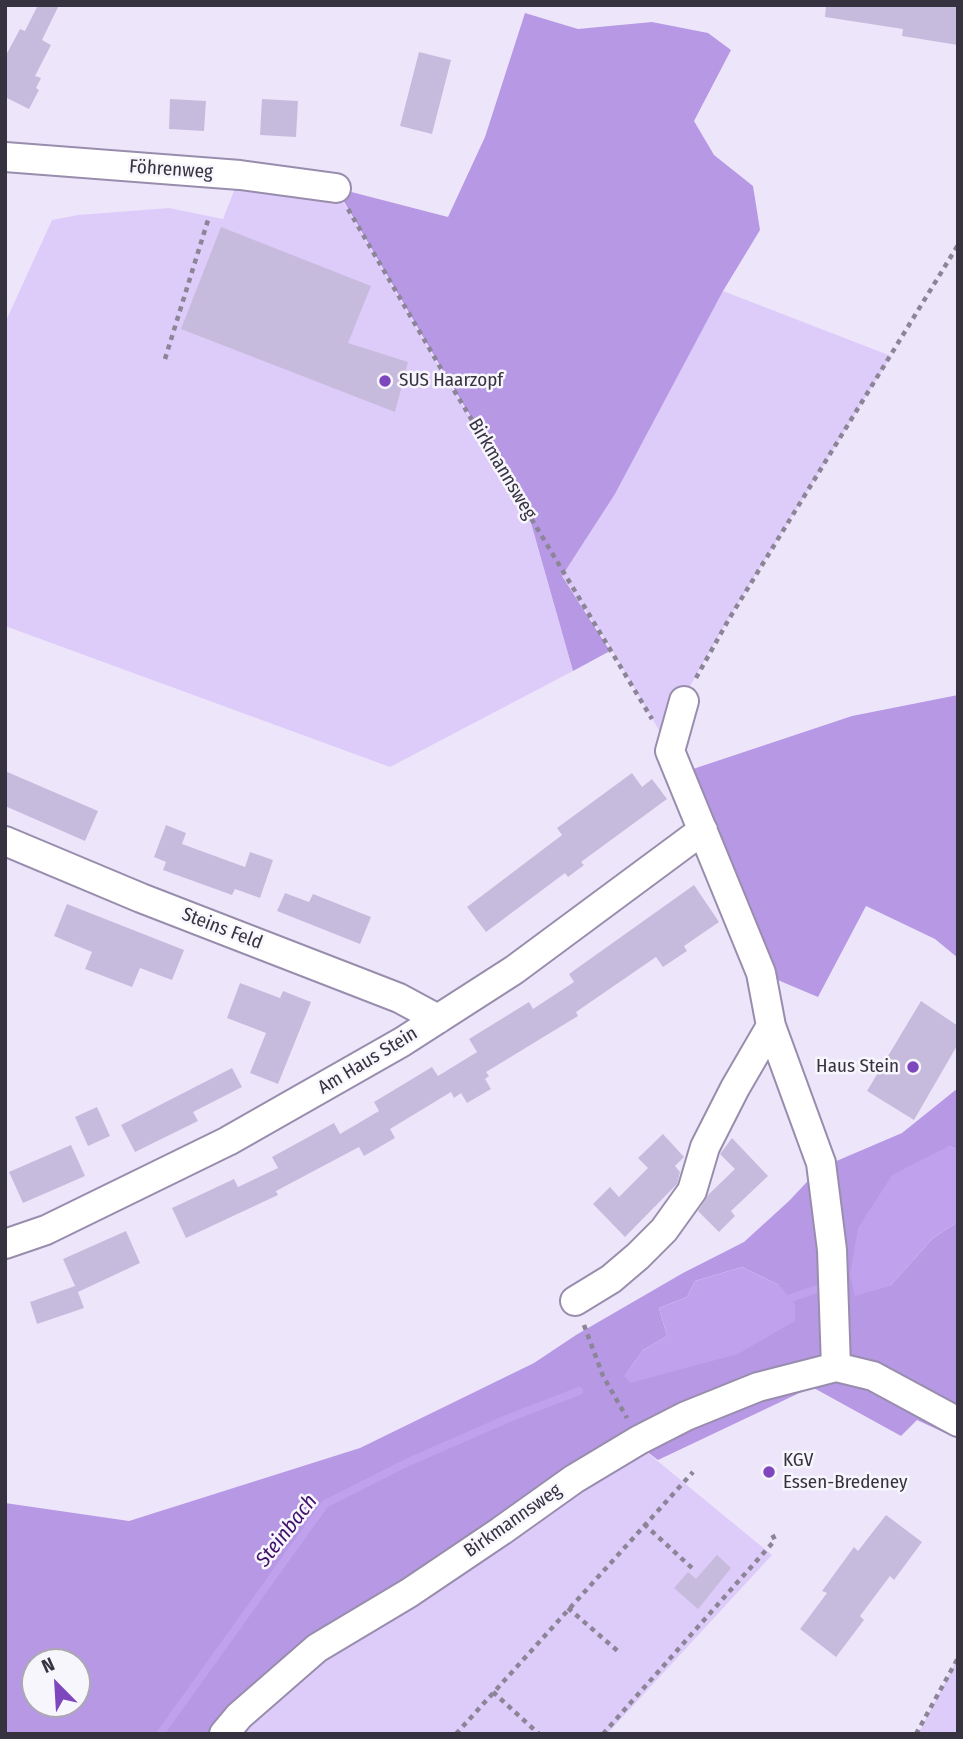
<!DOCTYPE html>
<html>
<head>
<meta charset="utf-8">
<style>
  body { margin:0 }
  #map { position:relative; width:963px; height:1739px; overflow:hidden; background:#ede6fb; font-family:"Fira Sans Condensed",sans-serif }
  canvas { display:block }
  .frame { position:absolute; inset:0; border:7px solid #373240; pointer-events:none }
  .north { position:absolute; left:21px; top:1648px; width:70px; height:70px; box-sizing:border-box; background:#f8f6fd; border:2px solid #aba8b1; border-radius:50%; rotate:336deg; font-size:19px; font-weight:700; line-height:28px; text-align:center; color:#373240 }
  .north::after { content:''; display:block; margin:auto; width:24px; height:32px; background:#7f47be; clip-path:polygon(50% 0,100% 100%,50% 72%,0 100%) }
</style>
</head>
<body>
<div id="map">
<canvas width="963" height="1739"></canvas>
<div class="frame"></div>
<div class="north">N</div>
</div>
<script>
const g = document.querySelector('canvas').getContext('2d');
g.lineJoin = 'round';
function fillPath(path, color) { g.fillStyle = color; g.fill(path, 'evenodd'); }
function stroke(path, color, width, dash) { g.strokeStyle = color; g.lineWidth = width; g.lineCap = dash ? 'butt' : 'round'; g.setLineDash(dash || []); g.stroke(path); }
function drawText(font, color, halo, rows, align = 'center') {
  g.font = font + ' "Fira Sans Condensed",sans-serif'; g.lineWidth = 5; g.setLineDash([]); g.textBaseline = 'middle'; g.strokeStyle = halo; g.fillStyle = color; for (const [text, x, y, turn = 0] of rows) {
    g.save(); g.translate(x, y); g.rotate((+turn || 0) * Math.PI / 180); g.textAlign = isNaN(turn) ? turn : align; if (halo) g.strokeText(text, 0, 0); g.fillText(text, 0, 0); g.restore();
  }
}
const green = new Path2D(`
  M239 178 335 188 442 372 527 510 573 671 390 767 5 626V323L52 220 78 215 169 208 223 219Z
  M723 291 891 356 729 618 682 700 670 749 612 650 562 576 615 494Z
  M638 1445 772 1555 607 1734H226L242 1716Z
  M958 1658V1734H918Z`);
const forest = new Path2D(`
  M525 13 578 29 652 22 708 33 731 50 694 121 714 155 753 186 760 230 723 291 615 494 562 576 610 651 573 671 527 509 443 371 336 188 448 217 485 137Z
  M958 695V958L935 939 866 906 818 997 761 973 681 773 852 716Z
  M958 1088V1150L949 1146 890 1286 933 1238 958 1222V1439L917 1420 901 1436 812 1387 658 1460 638 1445 573 1475 223 1734H5V1503L129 1521 360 1448 534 1363 576 1335 683 1273 744 1242 789 1201 820 1168 902 1133ZM742 1267 779 1285 625 1375 643 1350 667 1336 659 1308 687 1297 695 1281ZM35 1662H77V1704H35Z`);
const water = new Path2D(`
  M949 1146 958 1150V1222L933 1238 890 1286 855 1296 850 1275 858 1228 892 1175Z
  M742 1267 779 1285 795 1304V1321L738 1354 630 1383 624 1376 643 1350 667 1336 659 1308 687 1297 695 1281Z`);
const stream = new Path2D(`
  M791 1298 823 1287
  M160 1734 325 1504 406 1463 509 1418 579 1391`);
const building = new Path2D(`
  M38 5H59L42 40 51 45 35 76 41 78 36 88 39 90 29 109 5 97V57L20 29 25 31Z
  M826 5H958V45L902 36 903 29 825 17Z
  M419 52 451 60 432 134 400 126Z
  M170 99 206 101 204 131 169 129Z
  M262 99 298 101 296 137 260 135Z
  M221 227 371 286 348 343 408 362 395 412 181 329Z
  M5 771 98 811 85 841 5 806Z
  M632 773 642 787 652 779 667 799 581 862 584 865 568 877 565 873 486 932 467 907 562 835 557 828Z
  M166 825 186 833 182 844 245 867 250 852 273 860 260 898 235 889 232 895 163 870 166 862 154 857Z
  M694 885 719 922 684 946 687 951 663 967 656 957 576 1012 578 1016 486 1072 489 1076 485 1079 491 1089 467 1103 461 1093 454 1098 451 1092 390 1129 395 1138 364 1156 359 1147 276 1191 278 1195 186 1238 172 1208 234 1179 238 1187 278 1168 272 1157 334 1123 340 1134 379 1111 374 1102 432 1067 438 1076 477 1052 469 1039 529 1002 533 1009 574 982 569 974Z
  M285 893 309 902 313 894 371 917 360 944 277 911Z
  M67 904 184 950 172 980 140 968 132 987 85 969 92 952 54 936Z
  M240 983 280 998 283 991 311 1002 278 1084 250 1073 266 1033 227 1018Z
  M921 1001 958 1026V1044L914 1120 867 1091Z
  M232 1068 242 1087 193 1112 198 1121 135 1152 121 1125Z
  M97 1107 110 1136 88 1146 75 1117Z
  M663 1134 684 1157 675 1166 680 1172 677 1184 625 1237 593 1204 610 1187 619 1197 648 1168 638 1158Z
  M732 1138 768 1176 731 1211 735 1216 719 1232 698 1211 709 1194 735 1169 720 1154Z
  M71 1145 85 1176 23 1203 9 1172Z
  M126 1231 140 1263 78 1292 84 1308 37 1324 30 1302 75 1286 63 1259Z
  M886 1515 922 1542 894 1580 890 1576 860 1616 864 1620 836 1657 800 1629 827 1593 822 1591 854 1547 858 1551Z
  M717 1555 731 1568 698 1609 674 1588 688 1572 696 1579Z`);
const path = new Path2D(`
  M348 209 443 372 652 719
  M165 359 208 220
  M696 678 729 619 958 245
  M584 1325 603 1376 627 1418
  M644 1524 692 1568
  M568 1608 620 1653
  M493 1692 539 1734
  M456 1734 693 1472
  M603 1734 775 1540 771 1532
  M916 1734 958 1658`);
const minor = new Path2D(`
  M5 157 240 175 336 188
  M5 841 141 898 399 998 438 1019
  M5 1244 46 1230 228 1141 402 1042 514 970 703 830
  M575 1301 611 1279 638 1256 664 1230 692 1191 705 1147 735 1088 771 1026
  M836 1367 873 1376 958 1422
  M224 1734 239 1716 317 1648 409 1593 501 1531 574 1479 639 1440 686 1416 758 1387 836 1367 832 1250 821 1163 771 1026 761 973 670 751 684 701`);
const markers = [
  [385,381,7,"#7f47be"],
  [913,1067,7,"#7f47be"],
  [769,1472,7,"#7f47be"]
];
const streetNames = [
  ["Föhrenweg",171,170,4],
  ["Birkmannsweg",502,469,59],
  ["Steins Feld",222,929,21],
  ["Am Haus Stein",368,1061,-31],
  ["Birkmannsweg",513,1521,-35]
];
const poiNames = [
  ["SUS Haarzopf",399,381],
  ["Haus Stein",899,1067,"right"],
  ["KGV",783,1461],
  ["Essen-Bredeney",783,1483]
];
const waterNames = [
  ["Steinbach",287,1531,-52]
];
fillPath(green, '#ddcbf9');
fillPath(forest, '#b798e4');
fillPath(water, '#c0a1ee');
stroke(stream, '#c0a1ee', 8);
fillPath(building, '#c7bbdd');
stroke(minor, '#998dad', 32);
stroke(path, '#8b8597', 4.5, [5, 5]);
stroke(minor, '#fff', 28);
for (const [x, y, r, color] of markers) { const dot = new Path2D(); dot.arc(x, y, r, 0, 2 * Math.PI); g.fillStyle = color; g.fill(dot); stroke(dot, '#f8f6fd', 2.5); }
drawText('19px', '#373240', '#f8f6fd', streetNames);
drawText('19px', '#373240', '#f8f6fd', poiNames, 'left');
drawText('italic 21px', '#41126b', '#f8f6fd', waterNames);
</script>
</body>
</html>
